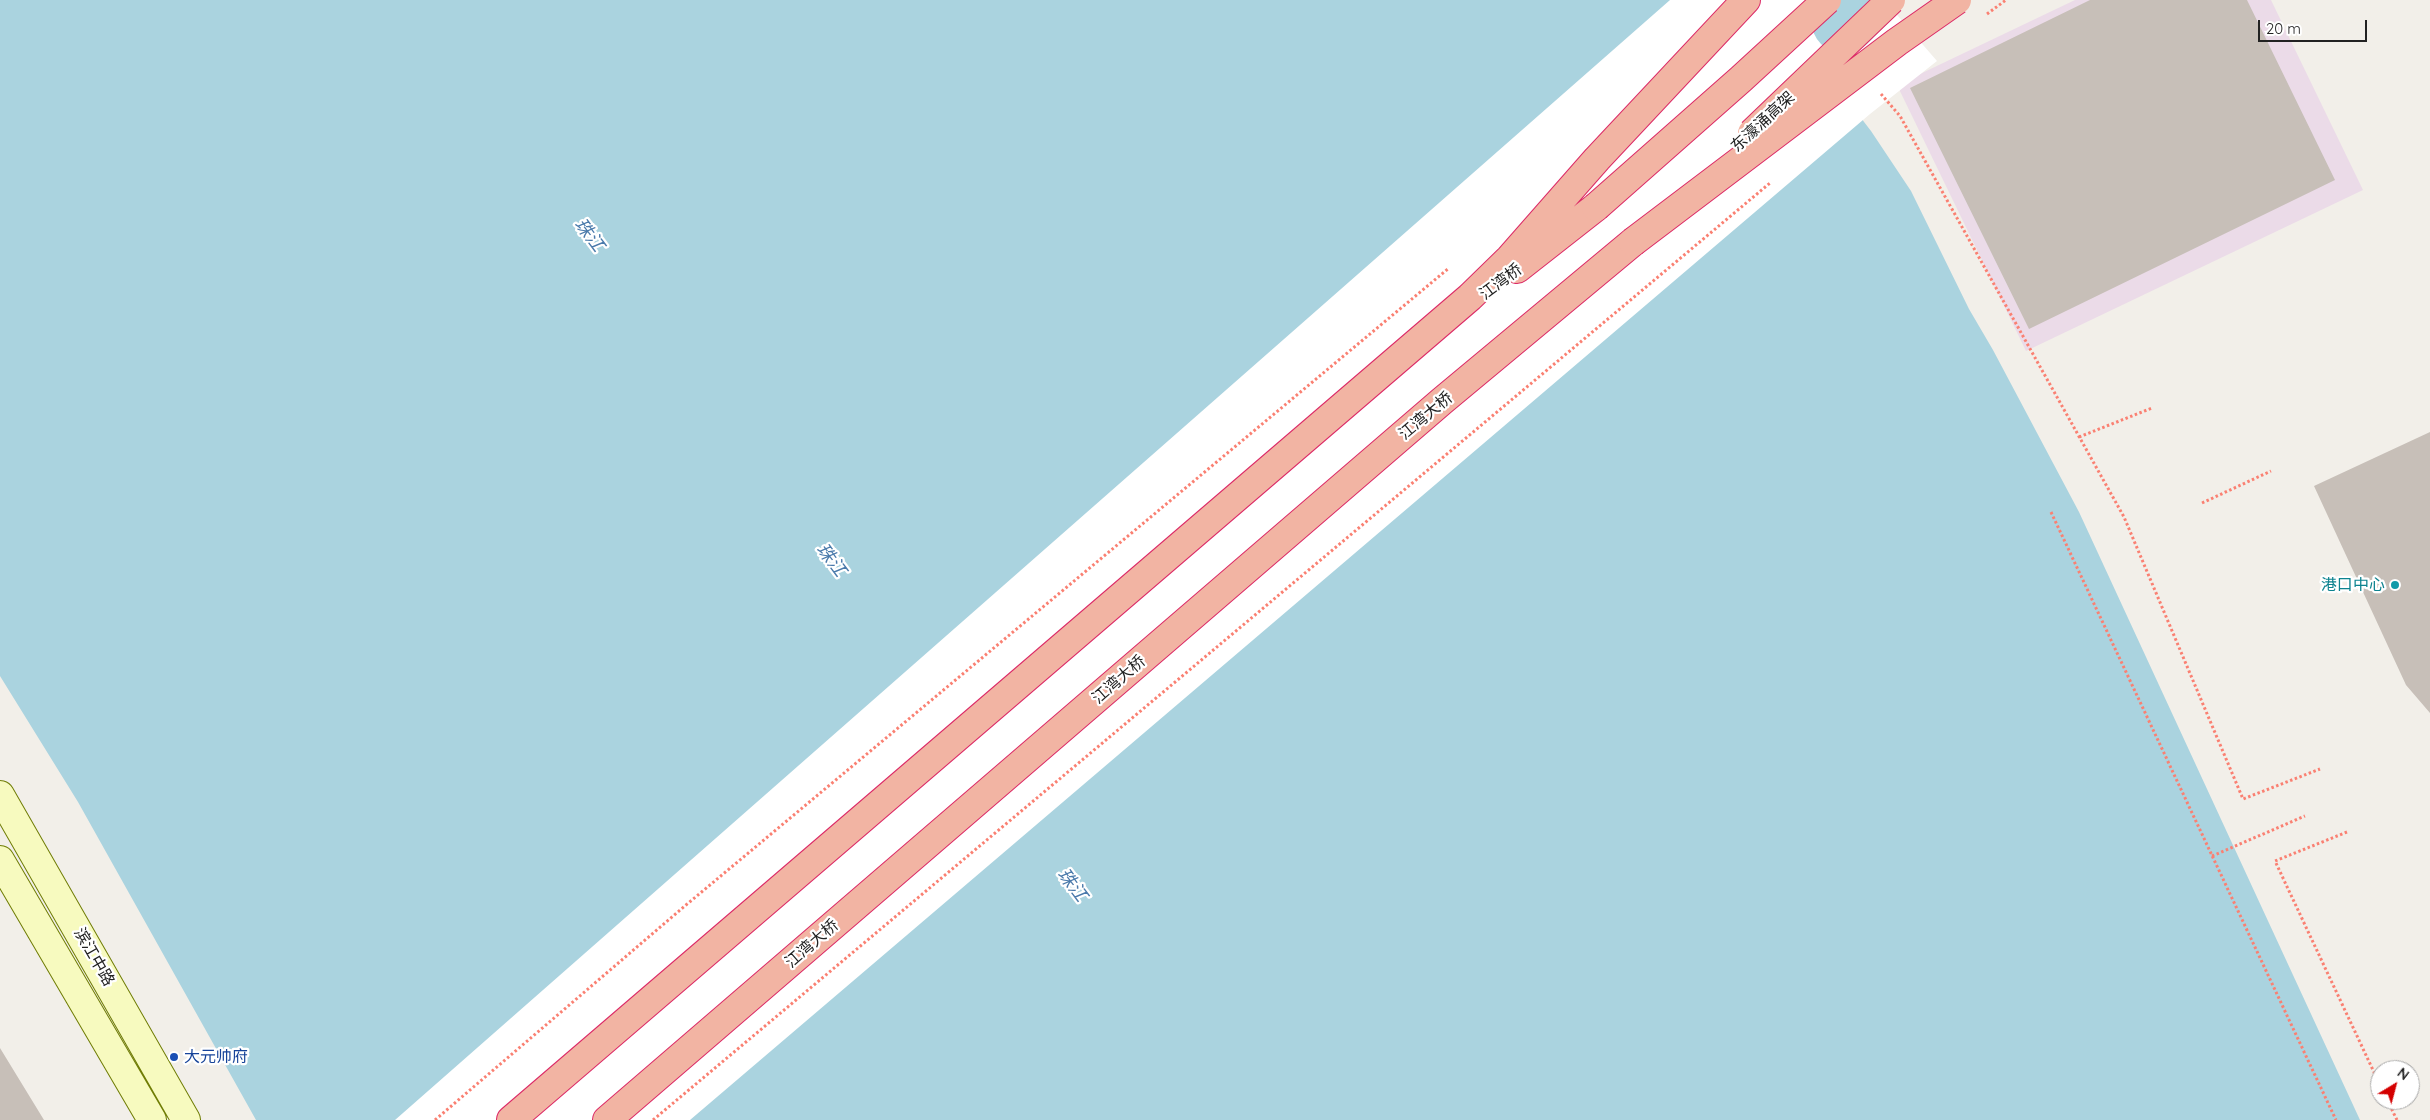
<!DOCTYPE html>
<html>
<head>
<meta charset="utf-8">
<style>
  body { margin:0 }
  #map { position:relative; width:2430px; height:1120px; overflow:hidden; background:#f2efe9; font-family:Quicksand,sans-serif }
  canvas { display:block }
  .north { position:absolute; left:2370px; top:1060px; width:50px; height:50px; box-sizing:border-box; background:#fff; border:1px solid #a7a7a7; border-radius:50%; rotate:37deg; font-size:14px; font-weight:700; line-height:20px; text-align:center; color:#222 }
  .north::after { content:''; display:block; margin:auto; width:18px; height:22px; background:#d40000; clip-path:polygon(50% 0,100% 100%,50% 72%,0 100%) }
  .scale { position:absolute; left:2258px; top:20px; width:109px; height:22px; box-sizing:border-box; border:2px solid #222; border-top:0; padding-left:6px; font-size:15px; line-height:18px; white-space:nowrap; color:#222; -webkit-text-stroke:4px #fff; paint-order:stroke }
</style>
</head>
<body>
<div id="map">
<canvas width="2430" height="1120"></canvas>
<div class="north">N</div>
<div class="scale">20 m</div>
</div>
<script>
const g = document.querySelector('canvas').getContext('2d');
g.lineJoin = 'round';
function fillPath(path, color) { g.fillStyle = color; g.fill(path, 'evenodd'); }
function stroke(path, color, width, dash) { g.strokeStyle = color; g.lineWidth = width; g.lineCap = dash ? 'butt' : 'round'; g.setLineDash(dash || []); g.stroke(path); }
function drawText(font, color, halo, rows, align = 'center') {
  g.font = font + ' Quicksand,"Noto Sans SC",sans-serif'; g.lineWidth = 4.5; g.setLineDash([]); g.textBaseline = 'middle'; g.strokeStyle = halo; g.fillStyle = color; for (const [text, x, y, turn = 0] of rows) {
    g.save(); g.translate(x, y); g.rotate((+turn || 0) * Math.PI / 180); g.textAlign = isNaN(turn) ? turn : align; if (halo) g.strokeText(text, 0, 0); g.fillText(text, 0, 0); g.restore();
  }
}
const industrial = new Path2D(`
  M2075 0H2271L2363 190 2026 351 1897 85Z`);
const water = new Path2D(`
  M0 0H1764L1811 53 1871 131 1911 191 1969 309 1993 350 2079 512 2360 1120H256L78 802 0 676Z`);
const pier = new Path2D(`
  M1670 0H1884L1937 61 1870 114 690 1120H395Z`);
const river = new Path2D(`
  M1844 21 1865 0`);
const building = new Path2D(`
  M2090 0H2247L2335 180 2029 329 1910 88Z
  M2430 432V713L2406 685 2314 486Z
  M0 1048 44 1120H0Z`);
const path = new Path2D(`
  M1987 14 2006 0
  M1881 94 1900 116 2124 517 2243 799 2320 769
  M2079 437 2152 408
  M2202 503 2271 471
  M2051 512 2336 1120
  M2347 832 2275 861 2380 1085
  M2212 856 2305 816
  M2387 1100 2397 1120
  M435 1120 686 905 1449 268`);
const secondary = new Path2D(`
  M0 795 186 1120
  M0 860 152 1120`);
const trunk = new Path2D(`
  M1517 269 1596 207
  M511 1120 1470 297 1510 258 1597 159 1746 0
  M607 1120 1442 401 1633 242`);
const pathBridge = new Path2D(`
  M653 1120 1770 183`);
const trunkBridge = new Path2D(`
  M1752 133 1891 0
  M1596 207 1741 79 1827 0
  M1633 242 1897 42 1957 0`);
const markers = [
  [2395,585,5,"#0f9aa8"],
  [174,1057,5,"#1a4fb4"]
];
const streetNames = [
  ["东濠涌高架",1763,122,-43],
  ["江湾桥",1501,282,-37],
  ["江湾大桥",1426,416,-40],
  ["江湾大桥",1119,680,-41],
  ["江湾大桥",812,944,-41],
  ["滨江中路",94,957,60]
];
const cultureNames = [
  ["港口中心",2385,585]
];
const transitNames = [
  ["大元帅府",184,1057]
];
const waterNames = [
  ["珠江",589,235,53],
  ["珠江",831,560,53],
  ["珠江",1072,885,53]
];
fillPath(industrial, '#ebdbe8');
fillPath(water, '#aad3df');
fillPath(pier, '#fff');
stroke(river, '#aad3df', 65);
fillPath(building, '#c7bfb8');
stroke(secondary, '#707d05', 30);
stroke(trunk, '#dc2a67', 30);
stroke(path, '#fa8072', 3, [2.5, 2.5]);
stroke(secondary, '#f7fabf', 28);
stroke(trunk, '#f2b4a3', 28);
stroke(trunkBridge, '#dc2a67', 30, []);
stroke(pathBridge, '#fa8072', 3, [2.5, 2.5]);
stroke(trunkBridge, '#f2b4a3', 28);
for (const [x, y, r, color] of markers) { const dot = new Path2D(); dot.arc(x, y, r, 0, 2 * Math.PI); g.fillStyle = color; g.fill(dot); stroke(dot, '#fff', 2); }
drawText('16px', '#222', '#fff', streetNames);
drawText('16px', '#0d838f', '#fff', cultureNames, 'right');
drawText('16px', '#164399', '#fff', transitNames, 'left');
drawText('italic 18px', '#4a7aab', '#fff', waterNames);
</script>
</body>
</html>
